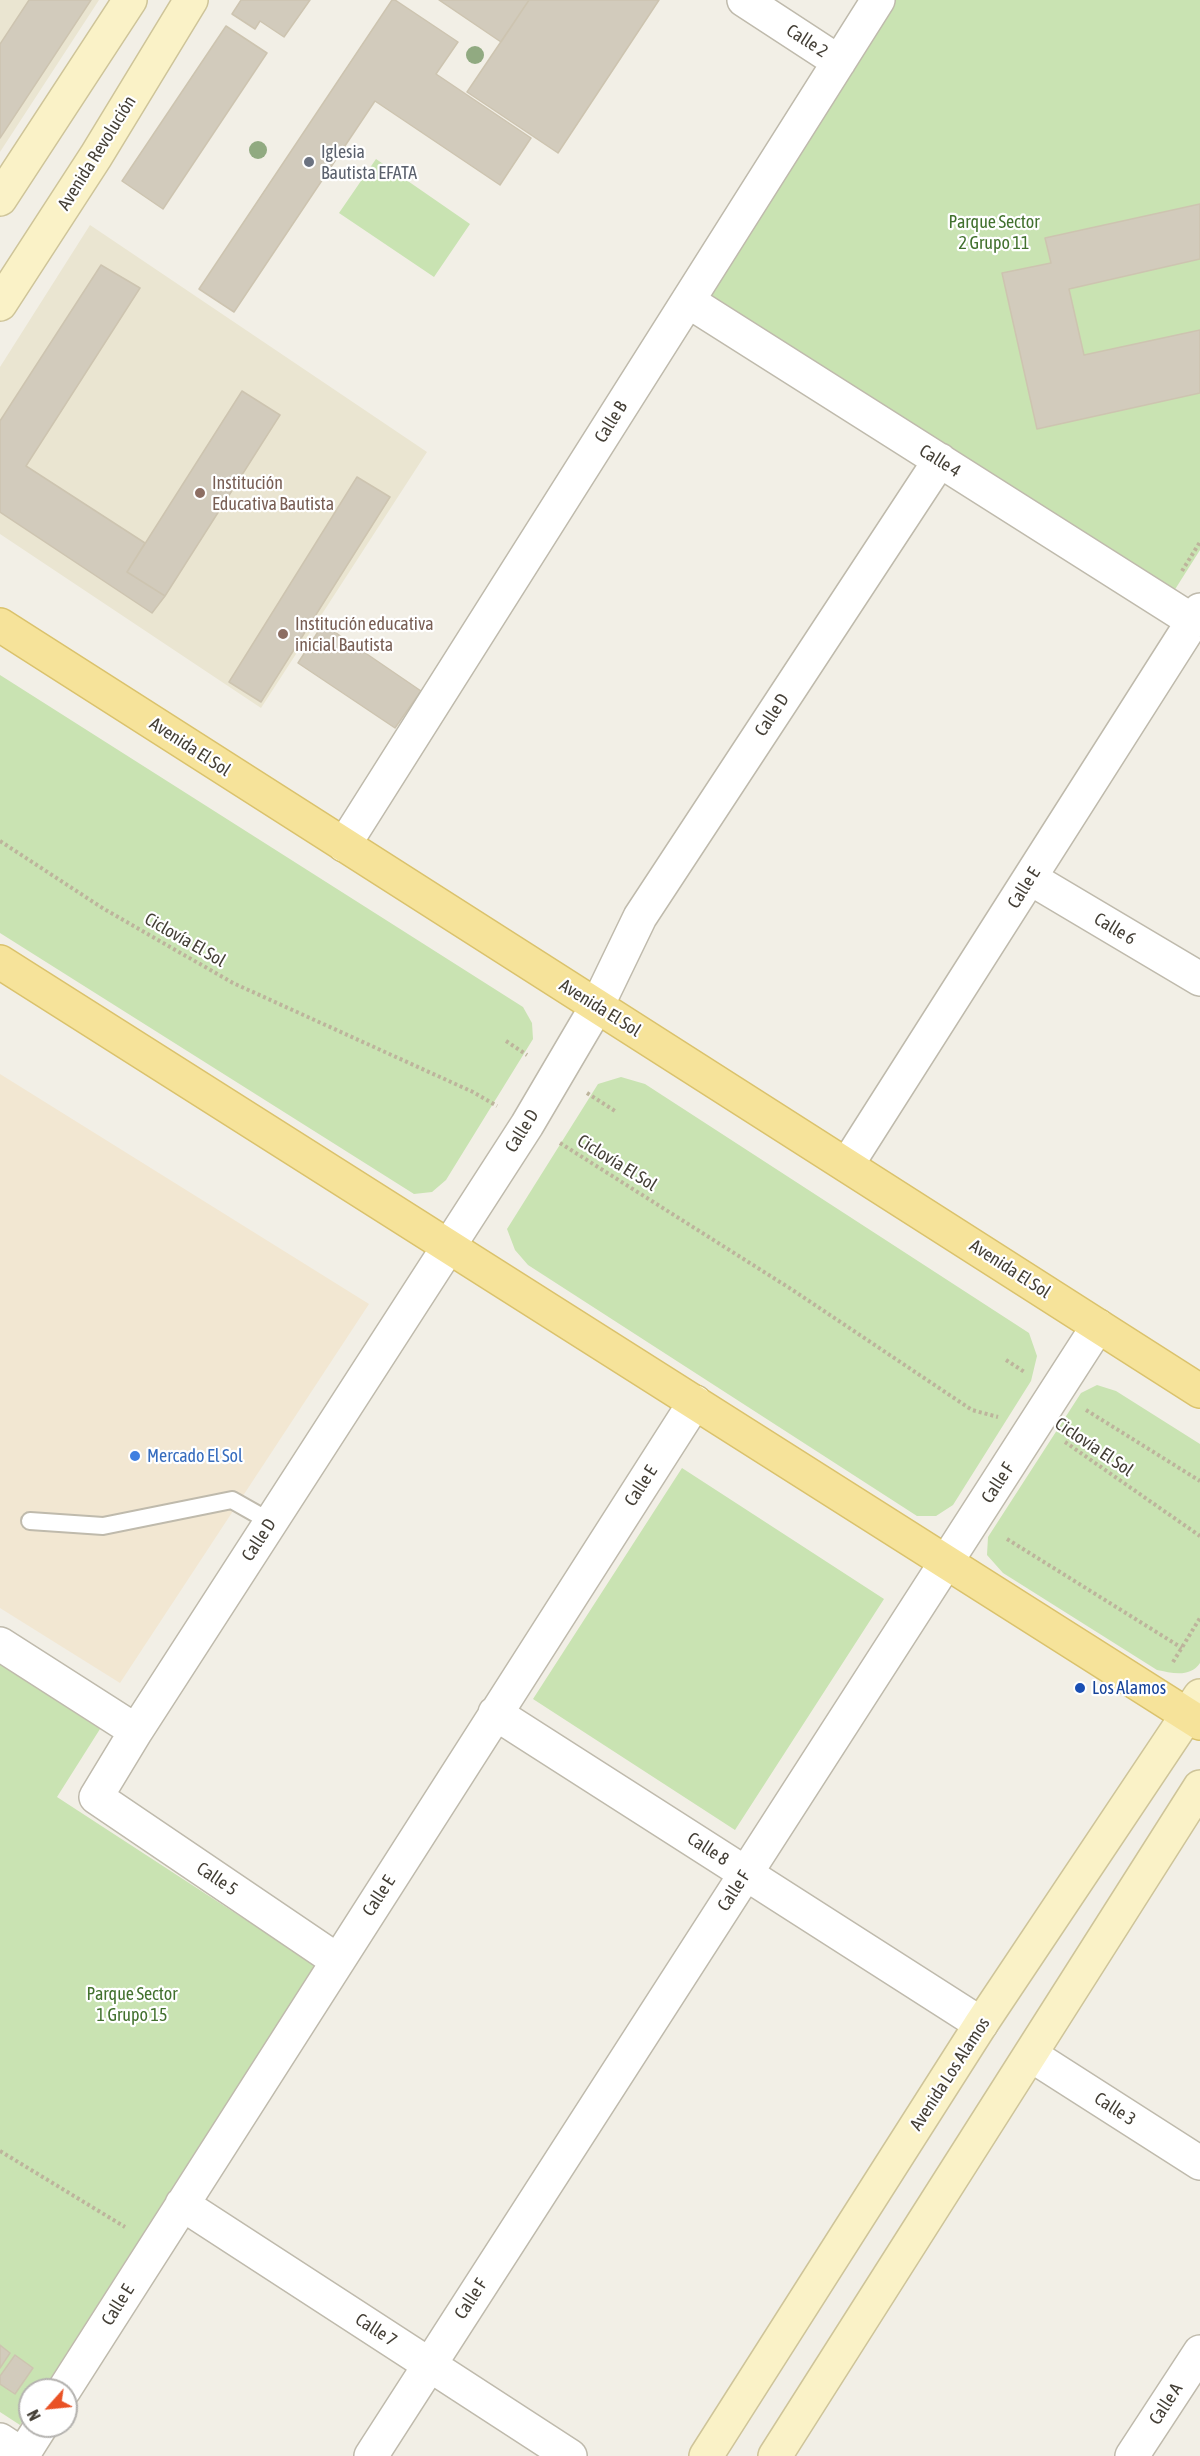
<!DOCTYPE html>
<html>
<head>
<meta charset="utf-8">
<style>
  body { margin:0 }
  #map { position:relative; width:1200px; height:2456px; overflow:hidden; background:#f2efe6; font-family:"Asap Condensed",sans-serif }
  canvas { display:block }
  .north { position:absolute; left:18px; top:2378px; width:60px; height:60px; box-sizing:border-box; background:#fff; border:2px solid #b4b2af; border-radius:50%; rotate:243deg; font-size:16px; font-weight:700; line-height:24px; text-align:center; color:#443f36 }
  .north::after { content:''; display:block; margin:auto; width:21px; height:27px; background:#e95225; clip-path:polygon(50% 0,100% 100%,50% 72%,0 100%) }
</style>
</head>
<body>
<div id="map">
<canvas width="1200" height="2456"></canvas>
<div class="north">N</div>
</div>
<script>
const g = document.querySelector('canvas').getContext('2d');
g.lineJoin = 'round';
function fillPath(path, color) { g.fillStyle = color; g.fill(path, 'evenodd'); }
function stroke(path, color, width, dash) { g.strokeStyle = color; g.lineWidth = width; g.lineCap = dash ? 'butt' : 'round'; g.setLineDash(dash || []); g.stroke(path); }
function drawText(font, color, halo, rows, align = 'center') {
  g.font = font + ' "Asap Condensed",sans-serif'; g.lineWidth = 4.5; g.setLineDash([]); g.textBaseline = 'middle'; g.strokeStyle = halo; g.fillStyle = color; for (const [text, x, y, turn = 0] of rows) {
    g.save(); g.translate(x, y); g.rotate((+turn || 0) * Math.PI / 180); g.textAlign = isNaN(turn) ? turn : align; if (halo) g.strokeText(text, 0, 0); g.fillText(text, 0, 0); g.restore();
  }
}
const commercial = new Path2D(`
  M0 1074 369 1304 120 1683 0 1608Z`);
const education = new Path2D(`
  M0 0H99L0 152Z
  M90 225 427 452 261 708 0 534V367Z`);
const green = new Path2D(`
  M896 0H1200V550L1174 591 711 296Z
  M376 159 470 224 434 277 339 213Z
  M0 675 523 1007 532 1023 533 1039 446 1180 432 1192 414 1194 0 933Z
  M621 1077 645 1084 1029 1333 1037 1356 1031 1381 953 1505 936 1516H917L528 1265 515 1250 507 1229 598 1084Z
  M1097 1385 1116 1391 1200 1444V1663C1190 1678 1172 1673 1157 1670L1003 1573 987 1555 988 1537 1081 1393Z
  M682 1468 884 1599 735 1830 533 1699Z
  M0 1664 100 1729 57 1797 315 1965 43 2390H30V2410L20 2425 0 2412Z`);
const building = new Path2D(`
  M29 0H91L0 138V44Z
  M241 0H310L284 37 260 21 255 29 232 14Z
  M392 0H395L458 42 436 74 531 138 500 185 375 101 234 312 199 289Z
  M439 0H529L501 42Z
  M529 0H659L558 153 467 92Z
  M226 26 267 53 163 209 122 181Z
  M1200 204V259L1069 289 1084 355 1200 330V393L1037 429 1002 273 1051 263 1045 238Z
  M101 265 140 288 26 466 145 543 127 572 165 596 152 613 0 512V421Z
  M242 391 280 415 165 596 127 572Z
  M357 477 390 497 261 702 229 682Z
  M323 624 421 691 395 728 298 663Z
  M0 2345 10 2353 0 2368Z
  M15 2355 33 2368 15 2394 0 2384V2376Z`);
const path = new Path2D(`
  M1182 571 1200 542
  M0 841 104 909 233 983 473 1092 497 1106
  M506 1041 527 1055
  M587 1093 615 1111
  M560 1143 791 1289 972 1410 998 1417
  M1006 1360 1026 1373
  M1086 1410 1200 1481
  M1065 1442 1200 1536
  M1007 1539 1182 1648
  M1173 1662 1200 1618
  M0 2151 125 2227`);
const lane = new Path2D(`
  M30 1521 103 1526 232 1500 271 1522`);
const street = new Path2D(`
  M744 0 839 62
  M688 301 1193 621
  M344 845 878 0
  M1030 878 1200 979
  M847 1165 1200 610
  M0 1644 136 1731
  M495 1713 981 2024
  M338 1961 96 1797 136 1731 527 1125 597 1006 640 917 940 460
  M1031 2055 1200 2163
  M182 2204 570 2456
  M64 2390 695 1402
  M0 2440 23 2455
  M22 2456 41 2426
  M371 2456 1098 1326
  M1132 2456 1200 2352`);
const secondary = new Path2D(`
  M0 199 130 0
  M0 304 96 156 191 0
  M706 2456 981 2024 1200 1696
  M775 2456 1200 1787`);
const primary = new Path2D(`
  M0 625 1200 1391
  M0 962 1200 1723`);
const trees = [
  [475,55],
  [258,150]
];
const markers = [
  [309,162,6,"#6b7280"],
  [200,493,6,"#8d6e63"],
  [283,634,6,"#8d6e63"],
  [135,1456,6,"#3f7fe0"],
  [1080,1688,6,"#1a4fb4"]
];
const streetNames = [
  ["Calle 2",807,41,33],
  ["Avenida Revolución",97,153,-58],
  ["Calle B",611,422,-58],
  ["Calle 4",940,461,32],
  ["Calle D",772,715,-57],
  ["Avenida El Sol",190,747,33],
  ["Calle E",1024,888,-58],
  ["Calle 6",1115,929,31],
  ["Ciclovía El Sol",185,940,30],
  ["Avenida El Sol",600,1008,32],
  ["Calle D",522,1131,-58],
  ["Ciclovía El Sol",617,1163,32],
  ["Avenida El Sol",1010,1269,33],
  ["Ciclovía El Sol",1094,1447,34],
  ["Calle F",998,1483,-57],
  ["Calle E",641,1486,-57],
  ["Calle D",259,1540,-57],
  ["Calle 8",708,1849,33],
  ["Calle 5",217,1879,34],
  ["Calle F",734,1891,-57],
  ["Calle E",379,1896,-57],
  ["Avenida Los Alamos",950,2074,-57],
  ["Calle 3",1115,2109,33],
  ["Calle F",471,2299,-57],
  ["Calle E",118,2305,-58],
  ["Calle 7",376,2330,33],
  ["Calle A",1166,2404,-57]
];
const worshipNames = [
  ["Iglesia",321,152],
  ["Bautista EFATA",321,173]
];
const parkNames = [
  ["Parque Sector",994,222],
  ["2 Grupo 11",994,243],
  ["Parque Sector",132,1994],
  ["1 Grupo 15",132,2015]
];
const educationNames = [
  ["Institución",212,483],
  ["Educativa Bautista",212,504],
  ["Institución educativa",295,624],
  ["inicial Bautista",295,645]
];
const shopNames = [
  ["Mercado El Sol",147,1456]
];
const transitNames = [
  ["Los Alamos",1092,1688]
];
fillPath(commercial, '#f2e7d2');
fillPath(education, '#eae5d1');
fillPath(green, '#c9e3b2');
fillPath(building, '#d2cbbc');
stroke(building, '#cdc4b0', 1.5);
stroke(lane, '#bfbaac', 20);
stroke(street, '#bfbaac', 36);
stroke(secondary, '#cec499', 36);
stroke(primary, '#dac26c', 36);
stroke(path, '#bdb49c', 4, [3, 3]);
stroke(lane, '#fff', 16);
stroke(street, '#fff', 33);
stroke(secondary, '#faf2c7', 33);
stroke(primary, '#f6e39a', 33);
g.fillStyle = '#91aa81';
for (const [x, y] of trees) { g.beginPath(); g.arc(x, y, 9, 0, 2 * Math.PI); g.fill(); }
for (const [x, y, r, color] of markers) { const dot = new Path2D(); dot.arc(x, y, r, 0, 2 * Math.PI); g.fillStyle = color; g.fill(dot); stroke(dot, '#fff', 2); }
drawText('18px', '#443f36', '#fff', streetNames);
drawText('18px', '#5b616d', '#fff', worshipNames, 'left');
drawText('18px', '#42712e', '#fff', parkNames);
drawText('18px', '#785e54', '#fff', educationNames, 'left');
drawText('18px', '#366cbe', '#fff', shopNames, 'left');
drawText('18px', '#164399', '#fff', transitNames, 'left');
</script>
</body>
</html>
